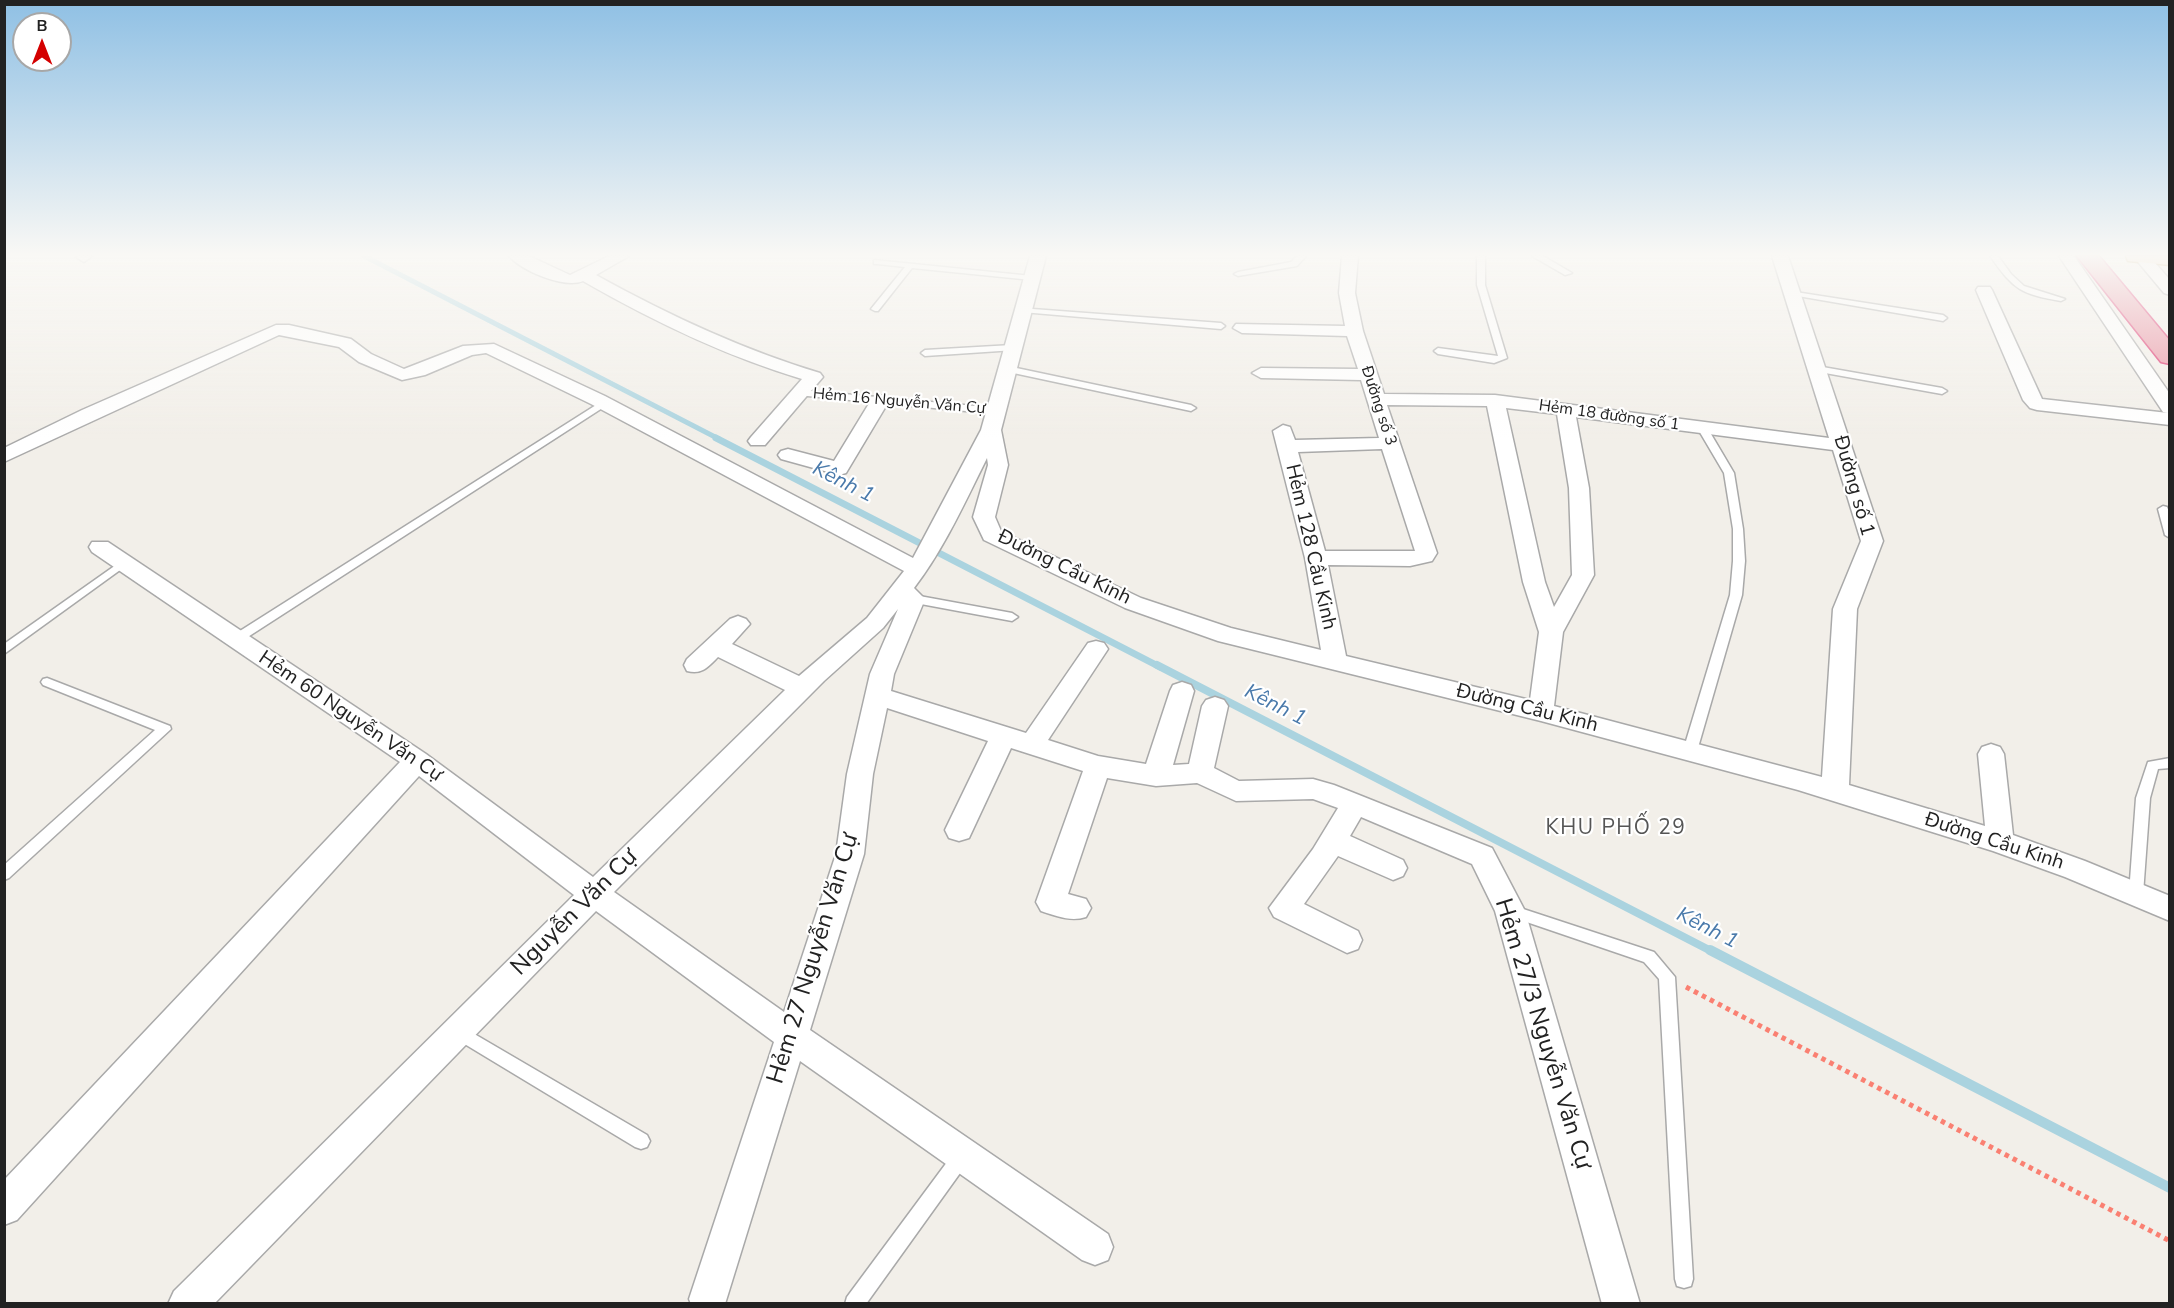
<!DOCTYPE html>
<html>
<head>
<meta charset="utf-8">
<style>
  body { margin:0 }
  #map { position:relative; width:2174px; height:1308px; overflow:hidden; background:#f2efe9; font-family:"Nunito Sans",sans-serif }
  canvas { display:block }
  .frame { position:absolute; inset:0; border:6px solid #222; pointer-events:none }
  .north { position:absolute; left:12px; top:12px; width:60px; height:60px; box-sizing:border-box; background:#fff; border:2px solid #a7a7a7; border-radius:50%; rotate:0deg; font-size:16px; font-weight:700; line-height:24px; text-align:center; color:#222 }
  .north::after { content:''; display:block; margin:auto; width:21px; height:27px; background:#d40000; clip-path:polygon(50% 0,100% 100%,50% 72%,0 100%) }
</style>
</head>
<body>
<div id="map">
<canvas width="2174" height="1308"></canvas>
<div class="frame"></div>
<div class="north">B</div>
</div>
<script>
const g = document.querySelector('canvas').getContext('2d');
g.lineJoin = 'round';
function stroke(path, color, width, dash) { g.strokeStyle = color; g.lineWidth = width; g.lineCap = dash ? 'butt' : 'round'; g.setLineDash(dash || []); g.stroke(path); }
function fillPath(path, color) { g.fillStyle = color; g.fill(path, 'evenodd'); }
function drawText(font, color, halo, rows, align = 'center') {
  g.font = font + ' "Nunito Sans",sans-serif'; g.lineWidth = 4.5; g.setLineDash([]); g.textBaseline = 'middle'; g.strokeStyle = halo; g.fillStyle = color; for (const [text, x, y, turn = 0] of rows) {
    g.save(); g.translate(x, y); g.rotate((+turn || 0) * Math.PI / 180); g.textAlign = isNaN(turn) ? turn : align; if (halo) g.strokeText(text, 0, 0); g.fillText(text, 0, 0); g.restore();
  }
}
const streamFar3 = new Path2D(`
  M364 256 719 439`);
const streamFar2 = new Path2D(`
  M716 438 1160 667`);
const streamFar1 = new Path2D(`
  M1157 665 1713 952`);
const stream = new Path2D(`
  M1710 950 2170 1188`);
const path = new Path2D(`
  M1686 987 2170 1241`);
const lane = new Path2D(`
  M1297 256H1306L1297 266 1238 276 1234 274 1238 272 1291 262Z
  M1477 256H1485V285L1507 358 1494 363 1438 354 1434 351 1438 348 1498 356 1477 285Z
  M1532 256H1543L1572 273 1565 275Z
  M1990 256H1998L2011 274 2024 286 2065 299 2061 301C2021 294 2014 290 1990 256Z
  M874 260 1032 276 1036 278 1032 280 912 268 878 311H875L871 309 905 267 877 264H874Z
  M1789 291 1943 315 1947 318 1943 321 1792 295 1788 293Z
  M1019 308 1221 323 1225 326 1221 329 1022 312H1019Z
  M1012 345 1016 348 1015 350 925 356 921 353 925 350Z
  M1007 366 1191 405 1196 408 1191 411 1004 371 1003 369Z
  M1817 366 1942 388 1947 391 1942 394 1814 371 1813 369Z
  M800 390 997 408 1002 411 997 414 797 395 795 393Z
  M604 400 607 401V405L240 642H232L230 639 232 636Z
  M1703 426 1708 429 1734 473 1743 529 1745 561 1742 595 1697 751 1695 754H1685L1683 751 1730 595 1733 561V529L1724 473 1698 429Z
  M2163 506 2167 507 2170 514V538L2165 535 2158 509Z
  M123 560 127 561 129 563 127 565 4 654V644Z
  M914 595 1012 613 1018 617 1012 621 910 602 908 599Z
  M47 678 170 726 171 729 9 878 4 880V865L155 730 43 685 41 682 43 679Z
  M2170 758V768L2158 769 2150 798 2143 894 2141 898 2136 900 2131 898 2129 894 2136 798 2148 762Z
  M1511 905 1654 952 1675 977 1693 1279 1691 1286 1684 1288 1677 1286 1675 1279 1659 979 1644 962 1506 915 1504 911 1506 907Z
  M459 1025 647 1135 650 1141 647 1147 641 1149 635 1147 453 1037 451 1032 453 1027Z
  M962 1147 968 1150 971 1156 968 1162 866 1304H845L847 1297 956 1150Z`);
const street = new Path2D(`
  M92 256 84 262 76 257 77 256Z
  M509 256H529L570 275 609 256H629L596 275C668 315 741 349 820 373L823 377 765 445H751L748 441 751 437 802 379C725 356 653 321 583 281 565 289 522 271 509 256Z
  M1030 256H1046L1001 430 1008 465 995 517 1001 531 1141 598 1231 628 1321 650 1305 558 1273 431 1283 425 1290 427 1295 440 1379 438 1361 380 1261 378 1252 373 1261 368 1358 369 1347 336 1242 333 1233 328 1236 324 1345 326 1339 293 1342 256H1358L1355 293 1363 331 1384 394 1495 395 1829 438 1772 256H1788L1883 541 1857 609 1849 785 1985 826 1978 754 1982 747 1991 744 2000 747 2004 754 2013 835 2085 861 2170 896V921L2065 877 1993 851 1798 790 1541 721 1218 641 1125 608 984 540 973 517 988 465 987 458C965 502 944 549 914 588L925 599 894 674 891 691 1026 733 1088 643 1096 641 1104 643 1108 649 1048 740 1098 756 1146 764 1170 691 1173 685 1182 682 1191 685 1194 691 1173 765 1189 764 1202 706 1206 700 1215 697 1224 700 1228 706 1214 768 1239 781 1313 779 1334 785 1492 848 1525 911 1640 1304H1602L1495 911 1472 864 1361 817 1350 836 1403 860 1407 868 1403 876 1393 880 1338 856 1304 904 1358 931 1362 940 1358 949 1347 953 1274 917 1269 908 1313 849 1338 808 1313 799 1236 801 1197 783 1156 786 1107 778 1068 894 1086 899 1091 908 1086 917C1071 922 1056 916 1041 911L1036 902 1083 771 1011 748 969 838 959 841 949 838 945 830 988 741 887 708 873 774 864 854 810 1030 1108 1234 1113 1247 1108 1260 1095 1265 1082 1260 800 1061 725 1304H691L689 1299 774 1042 596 911 214 1304H168L174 1291 574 895 419 776 17 1220 4 1225V1180L400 762 92 552 89 547 92 542H108L426 754 593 877 785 690 718 657C708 667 702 675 687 671L684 665 687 659 730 619 738 616 746 619 750 624 732 644 799 676 867 618 904 571 591 404 486 353 472 355 425 375 402 380 359 362 339 347 279 335 4 462V448L82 410 276 325H289L351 339 371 354 404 369 463 346 494 344 605 396 913 558 981 430ZM1387 405 1487 406 1523 582 1539 632 1530 700 1346 656 1328 565 1410 566 1432 561 1437 553ZM1506 408 1557 414 1569 488 1572 575 1554 607 1545 582ZM1576 417 1833 450 1861 541 1833 609 1822 777 1554 706 1563 632 1594 575 1589 488ZM1382 449 1415 551H1325L1298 452ZM898 609 870 674 847 774 836 854 784 1012 614 892 824 681 883 628Z
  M2059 256H2074L2170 394V425L2037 410 2030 408 2023 400 1976 290 1978 287H1990L1992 290 2042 399 2168 413 2163 412Z
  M2133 256H2149L2170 280V295L2164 293Z
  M880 395 889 401 846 473 839 475 781 459 778 455 781 451 788 449 834 461 873 397Z`);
const primary = new Path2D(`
  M2126 256H2170V265L2128 261Z`);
const highway = new Path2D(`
  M2077 256H2099L2170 341V364L2161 362Z`);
const farStreetnames = [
  ["Hẻm 16 Nguyễn Văn Cự",899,402,5],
  ["Đường số 3",1378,406,72],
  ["Hẻm 18 đường số 1",1609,416,8]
];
const streetNames = [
  ["Đường số 1",1853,486,74],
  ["Hẻm 128 Cầu Kinh",1310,547,77],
  ["Đường Cầu Kinh",1064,568,26],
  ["Đường Cầu Kinh",1527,709,14],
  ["Hẻm 60 Nguyễn Văn Cự",350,717,34],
  ["Đường Cầu Kinh",1994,842,18]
];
const waterNames = [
  ["Kênh 1",843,483,27],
  ["Kênh 1",1275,706,27],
  ["Kênh 1",1707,929,27]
];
const neighbourhoodNames = [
  ["KHU PHỐ 29",1616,829]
];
const nearStreetnames = [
  ["Nguyễn Văn Cự",575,913,-45],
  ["Hẻm 27 Nguyễn Văn Cự",814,959,-73],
  ["Hẻm 27/3 Nguyễn Văn Cự",1542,1034,73]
];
stroke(streamFar3, '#aad3df', 5);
stroke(streamFar2, '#aad3df', 7);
stroke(streamFar1, '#aad3df', 8);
stroke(stream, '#aad3df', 10);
stroke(lane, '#a9a9a9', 3);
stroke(street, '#a9a9a9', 3);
stroke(primary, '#a06b00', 3);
stroke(highway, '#dc2a67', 3);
stroke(path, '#fa8072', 5, [4.5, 4.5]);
fillPath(lane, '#fff');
fillPath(street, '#fff');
fillPath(primary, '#fcd6a4');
fillPath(highway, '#e892a2');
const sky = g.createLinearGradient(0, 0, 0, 439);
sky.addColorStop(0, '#8fc0e4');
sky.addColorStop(0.58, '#f9f8f5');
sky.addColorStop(1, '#f9f8f500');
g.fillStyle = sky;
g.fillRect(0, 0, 2174, 439);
drawText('16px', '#222', '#fff', farStreetnames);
drawText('20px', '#222', '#fff', streetNames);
drawText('italic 21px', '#4a7aab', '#fff', waterNames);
g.letterSpacing = '1.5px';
drawText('21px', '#555', '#fff', neighbourhoodNames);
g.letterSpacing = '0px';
drawText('24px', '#222', '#fff', nearStreetnames);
</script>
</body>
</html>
